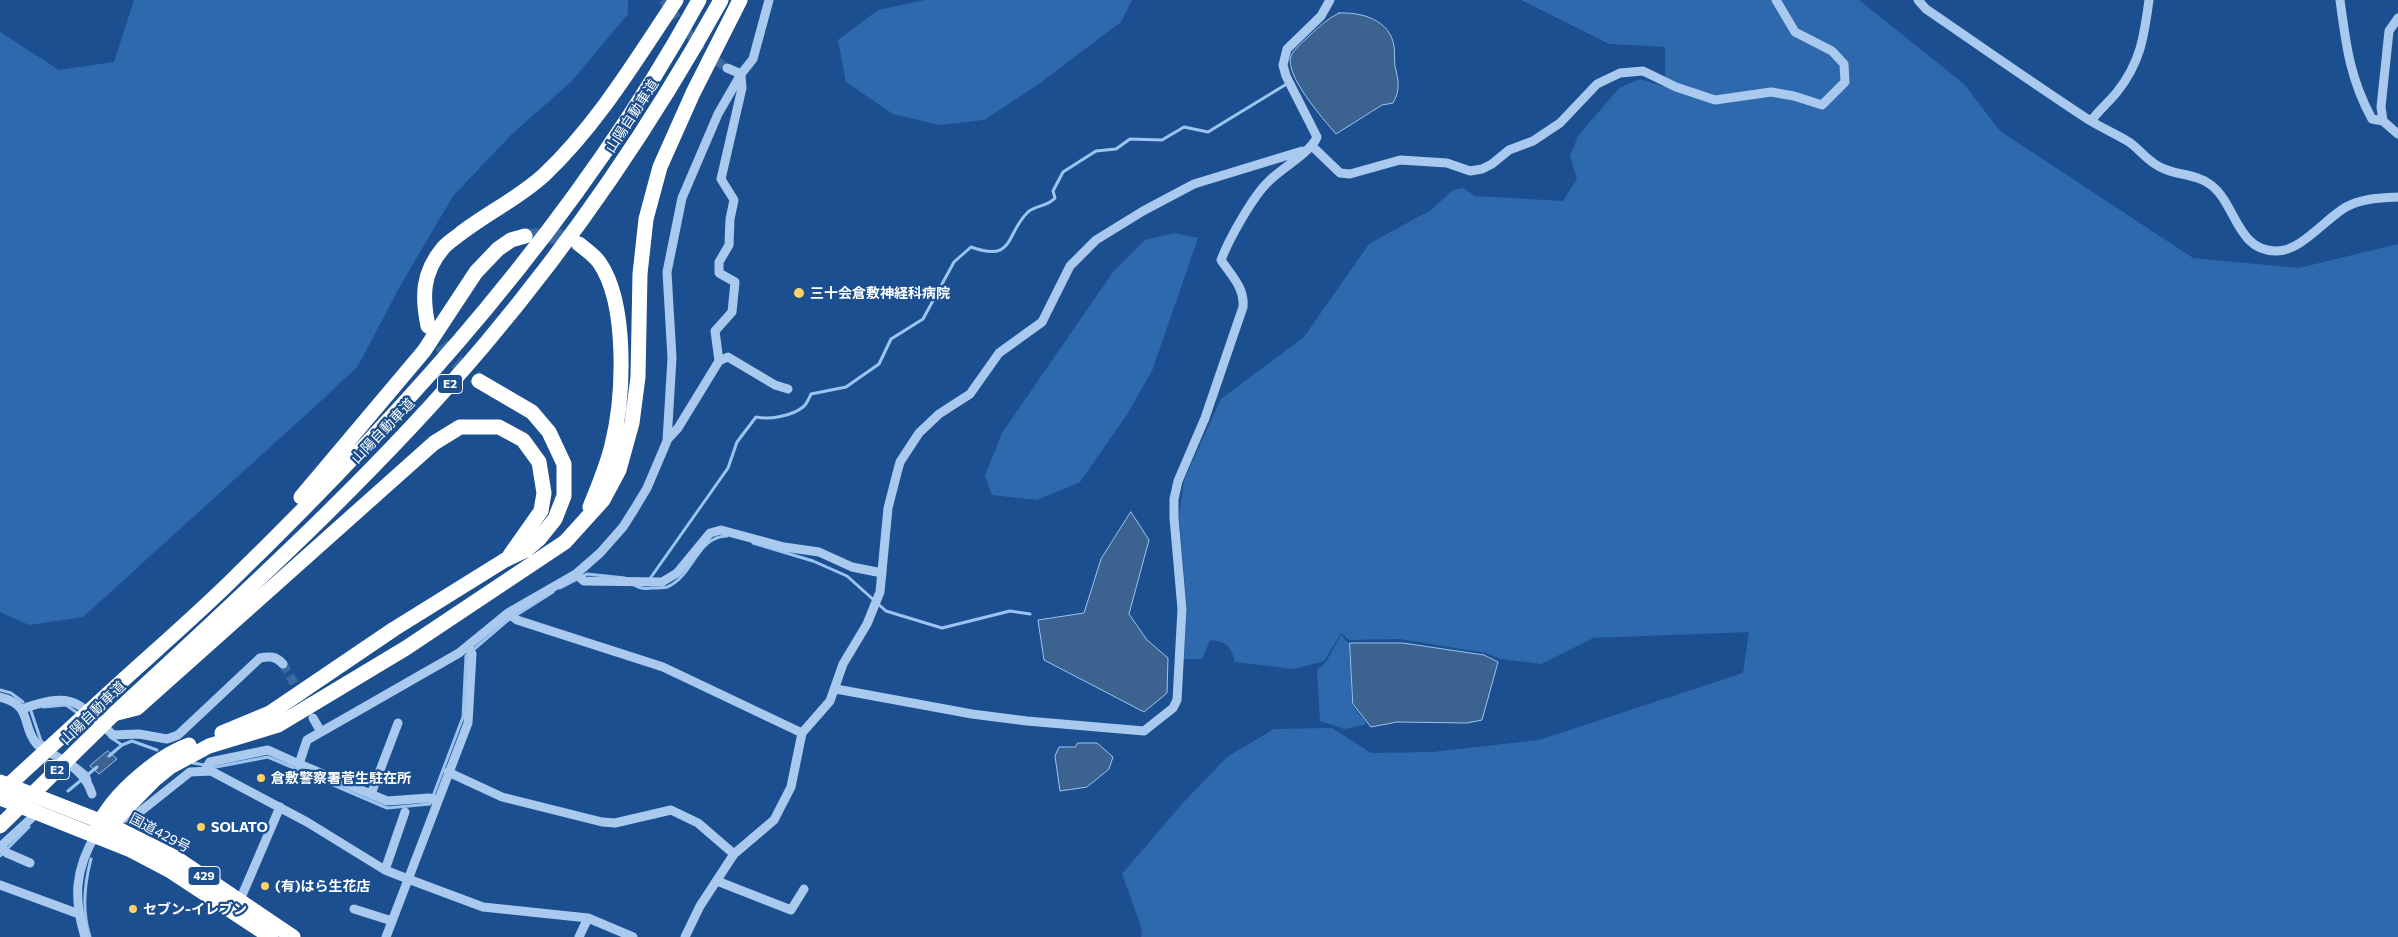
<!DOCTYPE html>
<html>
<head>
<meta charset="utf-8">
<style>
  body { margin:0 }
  canvas { display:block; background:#1b4f8f }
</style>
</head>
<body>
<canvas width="2398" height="937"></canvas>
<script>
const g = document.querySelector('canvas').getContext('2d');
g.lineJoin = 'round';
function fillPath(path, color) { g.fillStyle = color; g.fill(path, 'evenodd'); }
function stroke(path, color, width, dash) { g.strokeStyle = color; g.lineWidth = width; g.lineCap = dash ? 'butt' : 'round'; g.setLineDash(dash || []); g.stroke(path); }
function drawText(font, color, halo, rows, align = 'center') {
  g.font = font + ' Commissioner,"Noto Sans JP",sans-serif'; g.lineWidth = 4.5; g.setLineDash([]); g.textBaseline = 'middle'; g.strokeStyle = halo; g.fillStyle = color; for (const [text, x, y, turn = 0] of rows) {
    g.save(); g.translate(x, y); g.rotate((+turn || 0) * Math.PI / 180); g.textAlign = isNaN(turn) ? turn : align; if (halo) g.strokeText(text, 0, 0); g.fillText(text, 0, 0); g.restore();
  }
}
const green = new Path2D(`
  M134 0H628V14L572 81 512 134 453 196 399 288 358 366 322 400 83 617 29 625 0 612V32L59 70 114 62Z
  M925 0H1132L1121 22 1036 86 984 120 940 125 893 114 846 82 838 40 878 10Z
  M1521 0H1859L1964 84 2000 131 2193 258 2299 268 2398 244V937H1141L1142 929 1122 874 1182 804 1227 757 1274 729 1332 728 1371 753 1432 752 1539 740 1743 673 1749 632 1593 638 1541 664 1501 659 1486 653 1400 639 1349 640 1341 633 1324 661 1294 669 1235 662C1231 646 1227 642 1210 640L1202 659H1184L1187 608 1179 517 1184 480 1221 399 1304 337 1369 244 1431 210 1453 190 1463 188 1475 196 1563 201 1577 179 1570 156 1578 136 1619 88 1640 79 1665 87V47L1609 44Z
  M1174 233 1198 238 1152 371 1126 416 1080 482 1037 500 992 495 985 476 1002 433 1113 272 1145 240Z
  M1341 635 1349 644 1352 705 1367 724 1345 729 1320 721 1317 670 1326 662Z`);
const water = new Path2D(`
  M1339 13C1362 12 1390 20 1394 46 1395 52 1394 59 1395 66 1398 80 1401 89 1393 103L1382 105 1336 134C1324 120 1284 75 1291 56 1294 49 1303 42 1309 36 1319 27 1327 19 1339 13Z
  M1131 512 1149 540 1129 614 1147 640 1168 658 1167 693 1144 712 1044 660 1038 620 1084 613 1101 559Z
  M1350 643H1403L1484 655 1498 662 1482 720 1467 723 1397 722 1371 727 1353 704Z
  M1078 743H1097L1113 757 1109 769 1087 787 1060 791 1055 756 1059 747H1075Z
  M108 751 117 759 99 774 90 766Z`);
const stream = new Path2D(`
  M753 543 813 561 847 576 886 611 942 628 1010 611 1030 614
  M649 580 728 468 737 442 756 417C769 420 792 416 803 407 807 404 809 398 811 394L846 387 879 364 891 339 923 319 954 262 971 247C1015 263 1005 234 1028 212 1036 205 1047 207 1055 198L1053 191 1063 172 1096 151 1116 149 1130 139 1162 140 1184 127 1208 132 1285 85
  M634 585C640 589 645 589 652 588 657 588 663 588 667 587 693 577 697 536 727 536
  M560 588 587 574 625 578
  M0 690 11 693 23 702
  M43 707 66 705 79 714
  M31 711 41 741 46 745
  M110 737 122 745 132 741 157 750
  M109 756 122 745
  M74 763 88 774 90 780
  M193 763 216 767 268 757 387 808 430 804 463 717 466 656 507 621 553 592
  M68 791 97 767
  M0 856 29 827
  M90 937C82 912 84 885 91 859`);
const minorTunnel = new Path2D(`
  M663 0 702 51 727 68
  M283 664 310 711`);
const highwayTunnel = new Path2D(`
  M525 236H558L578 243
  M428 326 450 357 479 381`);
const minor = new Path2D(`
  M1918 0 1926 9C1980 46 2034 84 2089 120 2102 128 2116 134 2129 142 2138 148 2145 158 2155 164 2171 176 2194 172 2211 185 2236 204 2237 252 2277 251 2301 251 2325 219 2346 207 2362 198 2381 198 2398 197
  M2340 0C2346 45 2350 79 2372 119L2383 121
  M2398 18 2389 31 2381 107 2383 121 2398 134
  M727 68 741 74
  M2091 121C2099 110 2109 102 2117 92 2141 62 2144 36 2149 0
  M1313 147 1340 173 1350 174 1400 160 1447 163 1470 171 1482 169 1492 164 1509 150 1533 141 1560 123 1597 84 1620 73 1643 71 1676 87 1715 100 1771 92 1794 96 1822 105 1845 82 1844 64 1832 51 1795 32 1776 0
  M719 361 715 331 732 312 735 282 719 273V262L729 245 730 219 734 200 721 179 742 88 741 75
  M667 440 678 428 719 361 728 357 775 385 788 389
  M576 574 584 581 662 582 677 573 710 533 721 530 784 547 819 552 852 567 882 573
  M508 613 517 620 663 667 802 733
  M836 689 972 714 1027 721 1144 731 1173 708 1177 700 1182 609 1174 518V499L1178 481 1205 418 1243 307C1245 288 1231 275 1221 260 1229 239 1253 196 1269 181 1282 168 1311 152 1317 137L1286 76 1283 65 1287 49 1321 16 1330 0
  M0 697C33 705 21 725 36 743 38 747 45 749 49 752 67 763 85 771 92 794
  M22 709C73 691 77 701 113 735L139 734 167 739 178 735 260 658C270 656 276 656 283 664
  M313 718 321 732
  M205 770 210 762 268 750 299 764
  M448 772 502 797 602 822 615 823 671 810 698 823 734 854
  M371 794 398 723
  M438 800 429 798 387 801 299 764 307 740 459 653 508 613 576 574 600 553 623 527 635 508 647 488 667 441 672 358 667 272 682 198 718 114 741 74 753 59 769 0
  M115 821 136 815 190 772 211 771 307 822 385 870 408 879 483 907 588 918 633 937
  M0 847 38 812
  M0 847 7 853 30 863
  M385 870 405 812
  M717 881 791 910 804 889
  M0 885 79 914
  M240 900 280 807
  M354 909 392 921
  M85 937C73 898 75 869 96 834
  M386 937 468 723 472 654 468 646
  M579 937 588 918
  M685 937 700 906 734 854 774 820 791 787 802 733 830 701 843 664 867 624 880 592 888 508 897 473 900 462 919 433 939 414 970 394 999 353 1042 322 1070 266 1096 240 1143 211 1194 184 1302 151`);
const highway = new Path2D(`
  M579 244C585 249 594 255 599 262 628 303 624 397 612 445 607 466 598 487 590 507
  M428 326C422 297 422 273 443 248 447 243 455 238 460 234 487 213 519 198 544 175 597 125 636 60 676 0
  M301 497 424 351 476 272 498 249 511 240 525 236
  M98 703C141 663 187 624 229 583 409 408 578 221 699 0
  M117 713 137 708 434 443 460 427H499L523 440 539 462 544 493 541 511 510 555
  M114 714C242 595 373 477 486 343 575 237 654 121 721 0
  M222 733 270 713 394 629 505 560 526 550 539 539 555 519 564 496V464L549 432 532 412 479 381
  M0 782 110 825 176 858 293 937
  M0 798 131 850 169 870 271 937
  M96 834 110 825 154 780 170 767 209 746 278 725 406 648 565 542 603 500 619 470 632 423 638 377 640 274 646 219 660 167 693 93 740 0
  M96 834C104 801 156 757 189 745`);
const highwayBridge = new Path2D(`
  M0 793 98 703
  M0 826 114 714`);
const markers = [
  [799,293,6,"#ffd166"],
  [261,778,5,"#ffd166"],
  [201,827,5,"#ffd166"],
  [265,886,5,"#ffd166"],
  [133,909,5,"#ffd166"]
];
const shields = [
  [450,384,25],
  [57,770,25],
  [204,876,32]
];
const shieldNames = [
  ["E2",450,384],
  ["E2",57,770],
  ["429",204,876]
];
const streetNames = [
  ["山陽自動車道",632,116,-57],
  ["山陽自動車道",383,431,-46],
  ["山陽自動車道",93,713,-44],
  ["国道429号",160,833,28]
];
const poiNames = [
  ["三十会倉敷神経科病院",810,293],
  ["倉敷警察署菅生駐在所",271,778],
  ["SOLATO",211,827],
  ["(有)はら生花店",275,886],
  ["セブン-イレブン",143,909]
];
fillPath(green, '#2e69ad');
fillPath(water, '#3c6290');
stroke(water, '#9cc4f0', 1);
stroke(stream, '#9cc4f0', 3);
stroke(minorTunnel, '#3d69a0', 9, [9, 4.5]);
stroke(highwayTunnel, '#3d69a0', 15, [15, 8]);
stroke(minor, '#a9c9ee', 9);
stroke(highway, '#fff', 15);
stroke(highwayBridge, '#fff', 15);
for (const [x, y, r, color] of markers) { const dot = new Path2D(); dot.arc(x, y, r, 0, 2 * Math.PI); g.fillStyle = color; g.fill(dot); stroke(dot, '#1b4f8f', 2); }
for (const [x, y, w] of shields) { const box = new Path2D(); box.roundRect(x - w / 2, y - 9.5, w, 19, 4); g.fillStyle = '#1b4f8f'; g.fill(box); stroke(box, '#fff', 1); }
drawText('bold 12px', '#fff', null, shieldNames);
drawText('14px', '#fff', '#1b4f8f', streetNames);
drawText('bold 14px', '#fff', '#1b4f8f', poiNames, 'left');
</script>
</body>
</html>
